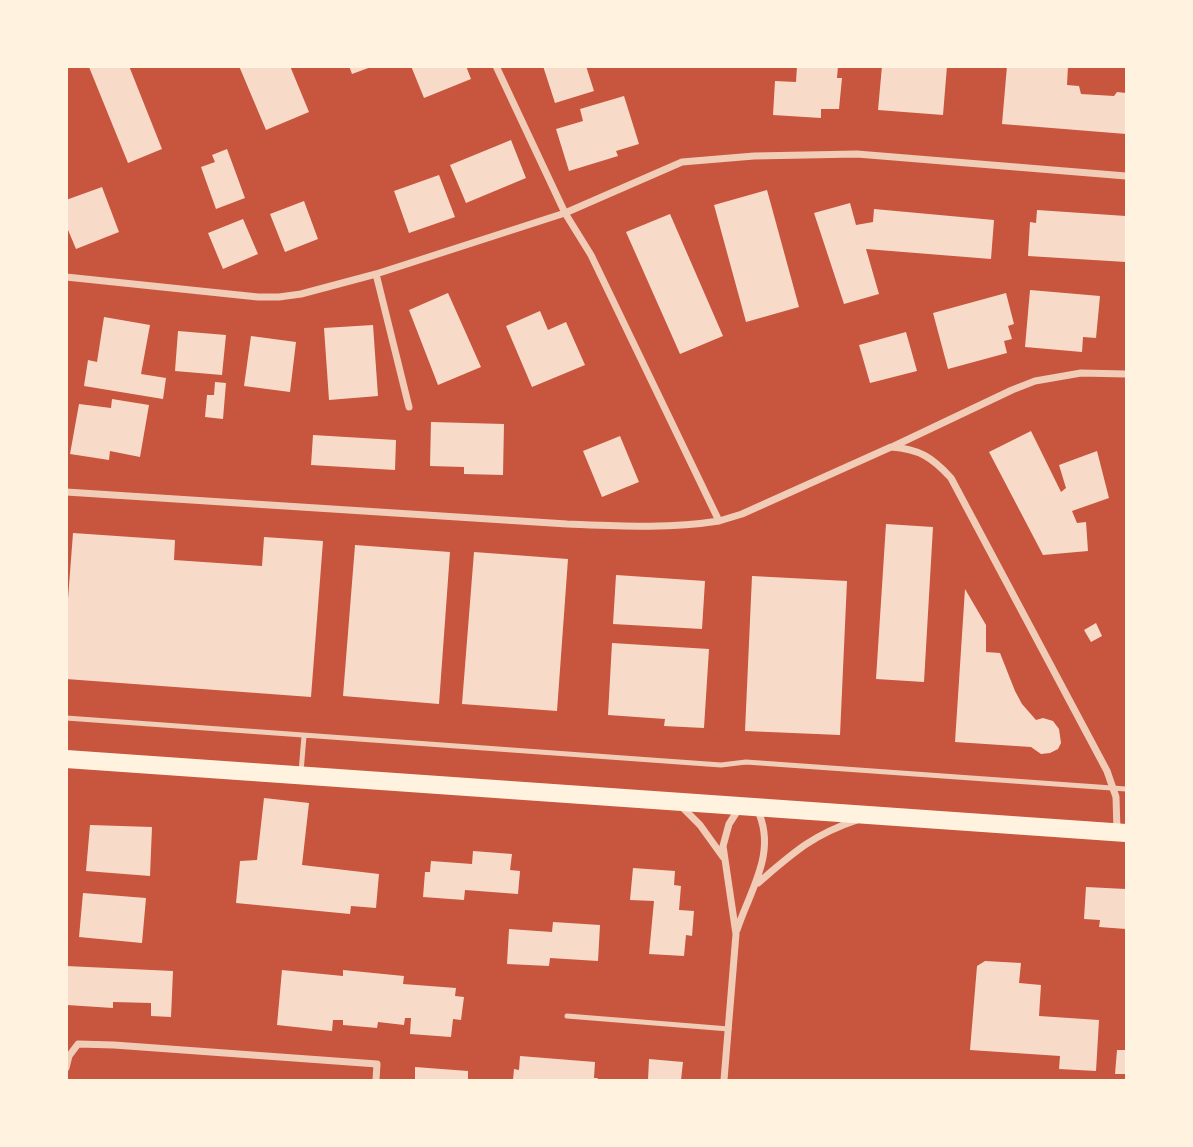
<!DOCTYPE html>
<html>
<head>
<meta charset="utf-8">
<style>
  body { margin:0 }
  #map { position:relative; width:1193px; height:1147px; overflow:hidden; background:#c8553d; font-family:Lato,sans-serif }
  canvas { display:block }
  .frame { position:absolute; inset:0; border:68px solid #fff3e0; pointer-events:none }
</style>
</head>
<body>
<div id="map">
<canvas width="1193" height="1147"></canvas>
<div class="frame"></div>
</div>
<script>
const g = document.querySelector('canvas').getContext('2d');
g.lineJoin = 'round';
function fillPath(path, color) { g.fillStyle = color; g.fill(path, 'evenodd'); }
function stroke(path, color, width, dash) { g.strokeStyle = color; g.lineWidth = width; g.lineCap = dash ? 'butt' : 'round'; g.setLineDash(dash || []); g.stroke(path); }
const building = new Path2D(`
  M129 66 162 149 128 163 89 67Z
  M239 66H290L309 112 266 130Z
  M349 66H371V67L352 74Z
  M411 66H466L471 79 424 98Z
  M543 66H586L594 91 555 103Z
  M797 66H838L837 78H842L839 109H821V118L773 115 775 81 796 82Z
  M882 66H947L943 115 878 110Z
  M1007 66H1068L1067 85 1079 86 1081 94 1114 96 1117 92 1126 93V134L1002 124Z
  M624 96 639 144 616 151 618 156 569 171 556 129 583 121 580 109Z
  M511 140 526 178 466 203 450 165Z
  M227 149 245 198 216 209 201 167 215 162 212 155Z
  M439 175 455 217 409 233 394 191Z
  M102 187 119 232 76 249 66 225V200Z
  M767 190 799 307 746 322 714 205Z
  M304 201 318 239 285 252 270 214Z
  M850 203 856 225 873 222 874 209 994 220 991 259 866 249 879 294 844 304 814 213Z
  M1037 210 1126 216V262L1028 256 1030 222 1036 223Z
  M670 214 723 336 680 354 626 232Z
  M243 219 258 254 223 269 208 233Z
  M1030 290 1100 296 1096 338 1083 337 1082 352 1025 347Z
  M448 293 481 367 438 385 409 310Z
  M1006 293 1014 324 1008 326 1012 339 1004 341 1007 353 948 369 933 313Z
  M540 311 548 330 566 322 585 365 532 387 506 326Z
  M104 317 150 325 141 374 166 378 163 399 84 386 88 360 97 362Z
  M373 325 378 396 329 400 324 328Z
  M178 331 226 335 222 375 175 371Z
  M906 332 917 371 870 383 859 345Z
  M251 336 296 342 290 392 244 386Z
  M215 382 226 383 223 419 205 417 207 395H214Z
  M112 399 149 405 140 457 110 451 109 460 70 454 79 404 111 408Z
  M431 422 504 424 503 475 464 474V467L430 466Z
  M1031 431 1061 492 1066 488 1059 465 1097 451 1109 498 1072 511 1077 523 1086 522 1088 551 1043 555 989 452Z
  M313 435 396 440 395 470 311 465Z
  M620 436 639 482 602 497 583 451Z
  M886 524 933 527 924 682 876 679Z
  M73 533 175 540 174 560 262 566 264 537 323 541 311 697 66 679V625Z
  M355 545 450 552 439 704 343 696Z
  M474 552 568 559 557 711 462 704Z
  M616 575 705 581 702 629 613 624Z
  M752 576 847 581 840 735 745 731Z
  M965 589 986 625V652L1000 653 1015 691 1022 704 1036 720 1043 718 1053 721 1059 729 1061 743 1058 749 1050 753 1041 754 1031 747 955 742Z
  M1096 623 1102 636 1091 642 1084 630Z
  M612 643 709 649 704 728 664 726 665 719 608 715Z
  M264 798 309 803 302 865 379 874 376 908 351 906 350 914 236 903 240 861 257 860Z
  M90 825 152 827 150 876 86 871Z
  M473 851 512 854 510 870 520 871 518 894 465 890 464 900 423 897 425 872H430L431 861 472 864Z
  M633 868 675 871 674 885 681 886 679 910 694 911 692 936 686 935 684 956 649 954 654 901 630 900Z
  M1086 887 1126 889V929L1099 927 1100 920 1084 919Z
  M83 893 146 898 142 943 79 937Z
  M553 922 600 925 598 961 550 958 549 966 507 964 509 929 552 932Z
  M985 961 1021 963 1019 983 1041 985 1039 1016 1099 1020 1096 1071 1059 1069 1060 1056 970 1050 977 966Z
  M66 966 173 971 171 1017 151 1016V1003L113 1002V1008L67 1005Z
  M282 970 343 976V970L404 976 403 984 456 988 455 996 464 997 461 1020 453 1019 451 1037 410 1034 411 1018H405L404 1025 378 1022 377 1028 343 1025V1020H333L332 1031 277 1025Z
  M1117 1050H1126V1074H1115Z
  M520 1056 595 1062 594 1078H598L597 1080H513L514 1069 519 1070Z
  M649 1059 683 1062 681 1080H648Z
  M415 1067 468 1071V1080H415Z`);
const service = new Path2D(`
  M66 718 721 765 746 762 1126 789
  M301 772 304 736
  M567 1016 729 1029`);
const minor = new Path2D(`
  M496 66 565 213 591 255 719 521 742 514 891 447C919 449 932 457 951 478L1107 771 1116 797 1117 831
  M376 274 409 407
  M66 277 258 297H279L301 294 376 274 565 213 682 162 754 156 857 154 1126 176
  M894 446 1012 390 1035 381 1081 373 1126 374
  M66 492 567 524C618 526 668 529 719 521
  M682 807 700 825 723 857
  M758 883C793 853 812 835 857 820
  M737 930C750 890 778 852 757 809
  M66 1068 69 1056 78 1044 114 1045 377 1064 376 1080
  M724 1080 736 934 723 846 729 824 740 807`);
const primary = new Path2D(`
  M66 759 1126 833`);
fillPath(building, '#f7dbc8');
stroke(service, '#f1ccb7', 5);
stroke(minor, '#f1ccb7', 7);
stroke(primary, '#fff3e0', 18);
</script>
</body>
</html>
